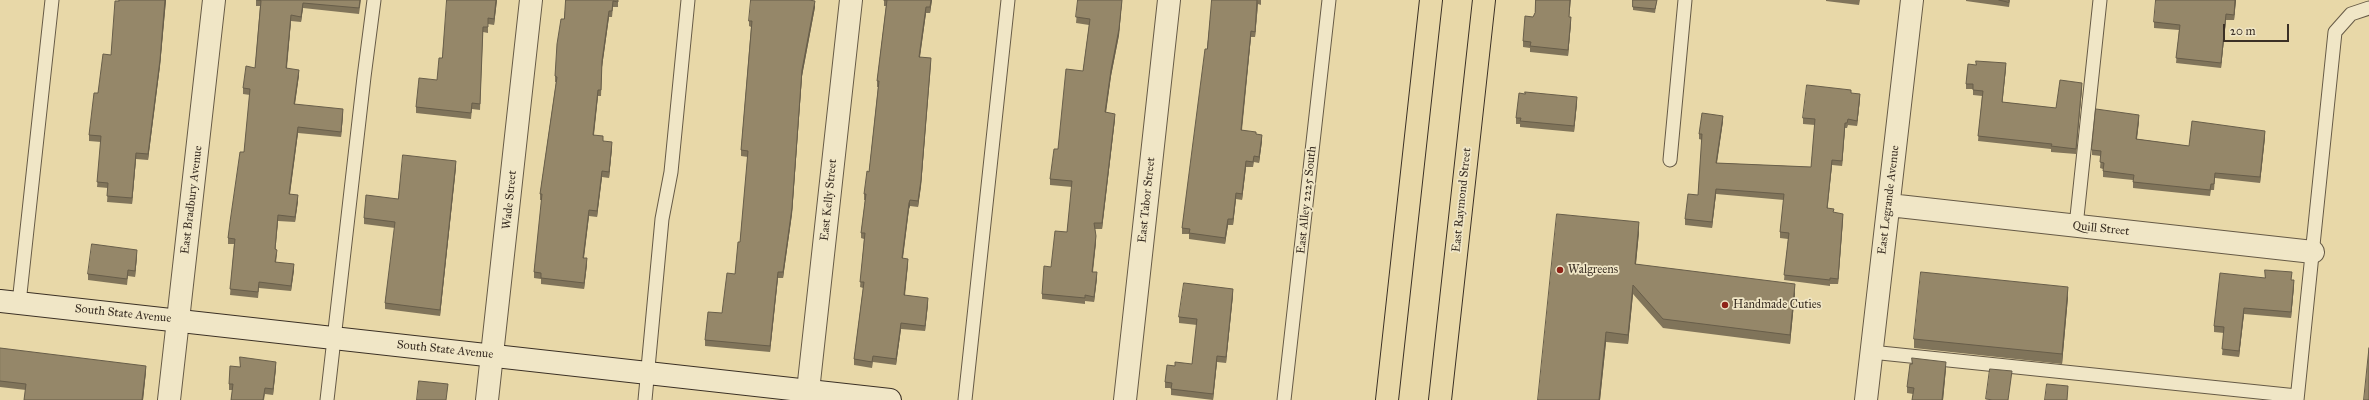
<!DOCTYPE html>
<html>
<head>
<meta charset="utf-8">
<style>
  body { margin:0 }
  #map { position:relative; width:2369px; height:400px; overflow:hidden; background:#e8d8a8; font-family:"IM FELL Great Primer",serif }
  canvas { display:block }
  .scale { position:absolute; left:2223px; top:24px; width:66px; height:18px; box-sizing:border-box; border:2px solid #3b3025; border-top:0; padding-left:5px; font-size:12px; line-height:14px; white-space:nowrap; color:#3b3025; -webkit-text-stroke:3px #f0e6c6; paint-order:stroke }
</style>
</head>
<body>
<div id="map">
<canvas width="2369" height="400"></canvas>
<div class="scale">20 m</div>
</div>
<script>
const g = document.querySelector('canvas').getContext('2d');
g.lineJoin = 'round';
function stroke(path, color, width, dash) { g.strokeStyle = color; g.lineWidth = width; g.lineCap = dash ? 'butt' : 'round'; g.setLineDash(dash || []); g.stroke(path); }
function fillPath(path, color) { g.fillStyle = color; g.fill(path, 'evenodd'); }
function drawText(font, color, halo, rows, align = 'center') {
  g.font = font + ' "IM FELL Great Primer",serif'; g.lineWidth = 3.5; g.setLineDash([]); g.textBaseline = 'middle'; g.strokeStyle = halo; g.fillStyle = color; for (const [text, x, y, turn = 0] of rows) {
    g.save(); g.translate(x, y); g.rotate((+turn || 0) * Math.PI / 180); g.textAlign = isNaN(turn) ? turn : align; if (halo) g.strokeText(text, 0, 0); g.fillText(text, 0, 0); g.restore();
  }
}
const lane = new Path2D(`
  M1670 160 1685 0
  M2076 226 2100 0
  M19 303 52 0
  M1871 352 2297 396
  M327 400 364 77 374 0
  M645 400 662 219 671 172 688 0
  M965 400 1008 0
  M1284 400 1329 0
  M2297 400 2335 32 2351 14 2369 8`);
const street = new Path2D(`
  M1889 205 2313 252
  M169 400 214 0
  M487 400 531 0
  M807 400 851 0
  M1125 400 1169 0
  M1866 400 1912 0`);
const secondary = new Path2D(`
  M0 301 890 400`);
const primary = new Path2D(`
  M1387 400 1431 0
  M1440 400 1484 0`);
const wall = new Path2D(`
  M119 0H166L160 66 148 160 136 159 132 204 107 202 108 188 97 187 101 142 89 141V135L98 93 111 55Z
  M256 0H361L359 14 303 8 301 22 291 21 287 68 299 75 295 104 343 115 341 137 298 133 290 194 298 201 295 222 278 221 275 249 277 255 276 262 294 270 291 291 259 288 258 298 230 295 234 244H228V238L244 152 250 95 243 94V88L255 68 260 6H256Z
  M497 0 494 25 488 24V33L483 32 480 110 472 109 471 119 416 113V107L437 80 442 58Z
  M566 0H618V7H613L612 17H609L602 67 601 96H598L594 135 603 141 612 148 609 178 602 177 597 217 589 216 584 258 587 264 584 289 541 284V279L534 278V272L542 200H540V194L556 82H555V76L564 19Z
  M809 0 815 7 802 76 792 214 783 278H778L770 352 705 346V340L722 313 735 274 740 242 748 157 741 156V150L751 27 749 26V21Z
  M884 0H932L930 13H926L920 57 931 64 921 186 918 207 910 206 909 209 903 258 908 264 905 296 928 304 925 331 901 329 896 365 873 362 872 368 854 365V359L863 288 860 287 864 239 861 238V233L865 200H864V194L869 172 878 87H877V81L886 6H884Z
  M1078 0H1122L1119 35 1111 76 1106 113 1115 119 1102 229H1095L1096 242 1093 272 1097 278 1094 302 1085 301V304L1042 299V294L1051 267 1067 232 1072 187 1050 185V179L1058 149 1083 71 1089 25 1076 23Z
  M1212 0H1261V5L1258 4 1255 37H1251L1242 130 1256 134 1262 141 1259 163 1254 162 1253 167H1246L1242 200 1236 199 1233 225H1228L1225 244 1189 239V234H1182V228L1207 49Z
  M1536 0H1571L1569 17 1571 23 1568 56 1530 52V48L1523 47V41L1535 13Z
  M1633 0H1657L1655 13 1633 10Z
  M1826 0H1860L1859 5 1826 1Z
  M1966 0H2010L2009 7 1966 1Z
  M2236 0 2234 20H2226L2221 68 2176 63 2179 30 2154 28V22Z
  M1976 65 2006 68 2002 102 2056 108 2082 88 2076 154 2051 152V149L1978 141 1982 96 1973 95V89H1966V84Z
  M1851 93 1860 99 1857 126 1848 125 1847 128H1845L1842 166 1832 165 1827 208 1843 219 1838 284H1830V286L1784 280 1788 239 1780 238V232L1784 200 1716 194 1712 228 1685 225V219L1698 195 1702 140 1699 139V134L1723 121 1717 163 1811 167 1815 125 1803 124V118Z
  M1525 94 1577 103 1574 132 1520 127V124H1516V118Z
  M2139 121 2137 139 2189 146 2265 137 2260 183 2215 178 2214 190H2211L2210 196 2133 188V180L2103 177V169L2100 168 2101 156 2092 155V150Z
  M456 167 440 316 385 309V303L395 228 364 224V218L398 199Z
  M1639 232 1636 264 1795 293 1790 344 1663 328 1633 294 1628 344 1606 342 1600 400H1538Z
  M137 256 135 277 128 276 127 285 88 280V274Z
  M2265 278 2292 280 2294 286 2291 318 2244 314 2239 357 2222 355 2224 333 2214 332V326Z
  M1233 295 1226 363 1217 362 1213 400 1171 395V388H1165V382L1175 366 1192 364 1197 325 1179 323V317Z
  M2068 297 2062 364 1914 348V339Z
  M0 348 146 371 143 400H24L26 390 0 387Z
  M240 367 276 368 273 395 265 394 264 400H231L233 390H229V384Z
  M1946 368 1943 400H1912L1913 394 1907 393V387Z`);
const shadedWall = new Path2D(`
  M165 0H166L160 66 148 160V154Z
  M496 0H497L494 25V19Z
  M931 0H932L930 13V7Z
  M1122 0 1119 35 1111 76 1105 118V112L1111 70Z
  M1258 0V4L1255 37V32Z
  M2235 0H2236L2234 20V15Z
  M815 1V7L802 76 792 214 783 278V272L802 70Z
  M303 3V8L301 22V17Z
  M926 7V13L919 63V57Z
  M609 11V17L602 67 601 96 602 61Z
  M2226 14V20L2221 68V63Z
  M291 15V21L286 74V68Z
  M1571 17V23L1568 56V50Z
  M1251 31V37L1241 136V130Z
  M931 58 921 186 918 207V201Z
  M2006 63V68L2002 107V102Z
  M299 70V75L294 110V104Z
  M2082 83V88L2076 154V149Z
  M598 90V96L593 141V135Z
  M1860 94V99L1857 126V121Z
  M1577 97V103L1574 132V126Z
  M343 109V115L341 137V132Z
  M1115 114V119L1102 229V223Z
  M2139 115V121L2136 145V139Z
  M1723 116V121L1716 168V163Z
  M1845 123V128L1842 166V161Z
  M298 127V133L289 200V194Z
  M2265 131V137L2260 183V177Z
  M1262 135V141L1259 163V157Z
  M612 142V148L609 178V172Z
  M136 153V159L132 204V198Z
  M1832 160V165L1827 214V208Z
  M456 161V167L440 316V310Z
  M1246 161V167L1242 200V194Z
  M602 171V177L597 217V211Z
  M1716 189V194L1712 228V222Z
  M1236 193V199L1233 225V219Z
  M298 195V201L295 222V217Z
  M910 200V206L909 209 902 264V258L909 203Z
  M589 210V216L583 264V258Z
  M1843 214V219L1838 284V279Z
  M278 215V221L275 255V249Z
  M1228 219V225L1225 244V238Z
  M1639 222V232L1635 273V264Z
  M1096 236V242L1092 277V272Z
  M137 250V256L135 277V271Z
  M587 258V264L584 289V283Z
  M908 259V264L904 301V295Z
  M294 264V270L291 291V286Z
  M778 272V278L770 352V346Z
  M1097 272V278L1094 302V297Z
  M2294 280V286L2291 318V312Z
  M1795 284V293L1790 344V335Z
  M1633 285V294L1628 344V335Z
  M2068 287V297L2062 364V354Z
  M1233 289V295L1226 363V357Z
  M928 298V304L925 331V326Z
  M2244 308V314L2239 357V351Z
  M901 323V329L896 365V359Z
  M1606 332V342L1600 400H1599Z
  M1217 356V362L1213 400V394Z
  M276 362V368L273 395V389Z
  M1946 362V368L1943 400H1942Z
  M146 366V371L143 400H142Z`);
const building = new Path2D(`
  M119 0H165L160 60 148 154 136 153 132 198 107 196 108 183 97 182 101 136 89 135 94 93H98L103 54 111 55 115 1H119Z
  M257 0H360L359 8 303 3 301 17 291 15 286 68 299 70 294 104 343 109 341 132 298 127 289 194 298 195 295 217 278 215 275 249 277 250 275 262 294 264 291 286 259 282 258 292 230 289 235 239 228 238 230 222 240 152H244L250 89 243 88 246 66 255 68 261 1Z
  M447 0H496L494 19 488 18V27H483L480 104 472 103 471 113 416 107 419 78 437 80 439 58H442Z
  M566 0H618V2L613 1 612 11H609L602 61 601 90H598L593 135 603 136V141L612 142 609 172 602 171 597 211 589 210 583 258H587L584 283 541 278V273L534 272 542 194H540L557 77 555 76 557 44 561 19H564Z
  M751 0H809L815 1 802 70 792 208 783 272H778L770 346 705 340 708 312 722 313 727 273 735 274 738 242H740L748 151 741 150 752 21H749Z
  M884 0H931L930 7H926L919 57 931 58 921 180 918 201 910 200 909 203 902 258 908 259 904 295 928 298 925 326 901 323 896 359 873 356 872 362 854 359 864 282H860L865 233H861L866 194H864L867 171 869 172 879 81H877L887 0Z
  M1078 0H1122L1119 29 1111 70 1105 112 1115 114 1102 223H1094L1096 236 1092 272H1097L1094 297 1085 295V298L1042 294 1044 266 1051 267 1055 231 1067 232 1072 181 1050 179 1054 149H1058L1066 69 1083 71 1090 19 1076 17Z
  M1212 0H1257L1255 32 1251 31 1241 130 1256 132V134L1262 135 1259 157 1254 156 1253 162 1246 161 1242 194 1236 193 1233 219H1228L1225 238 1189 233 1190 229 1182 228 1205 49H1207Z
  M1536 0H1570L1569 17H1571L1568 50 1530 46 1531 42 1523 41 1525 16 1533 17 1535 13Z
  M1633 0H1657L1655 9 1633 7Z
  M1999 0H2009V2Z
  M2156 0H2235L2234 15 2226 14 2221 63 2176 58 2180 25 2154 22Z
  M1976 61 2006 63 2002 102 2056 108 2060 80 2082 83 2076 149 2051 146 2052 144 1978 136 1983 91 1973 90V84H1966L1968 64 1976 65Z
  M1807 85 1851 90V93L1860 94 1857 121 1848 119 1847 123H1845L1842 161 1832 160 1827 208 1834 209 1833 212 1843 214 1838 279 1830 278V280L1784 275 1789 233 1780 232 1784 194 1716 189 1712 222 1685 219 1688 194 1698 195 1702 134H1699L1702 113 1723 116 1716 163 1811 167 1815 119 1803 118Z
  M1525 92 1577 97 1574 126 1520 121 1521 118H1516L1519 93 1525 94Z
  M2096 109 2139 115 2136 139 2189 146 2192 121 2265 131 2260 177 2215 173 2214 184H2211L2210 190 2133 182 2134 175 2103 171 2104 163 2100 162 2101 151 2092 150Z
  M403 155 456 161 440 310 385 303 395 222 364 218 366 195 398 199Z
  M1557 214 1639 222 1635 264 1795 284 1790 335 1663 319 1633 285 1628 335 1606 332 1599 400H1538Z
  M92 244 137 250 135 271 128 270 127 279 88 274Z
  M2265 270 2292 272 2291 280H2294L2291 312 2244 308 2239 351 2222 349 2224 327 2214 326 2220 273 2265 278Z
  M1921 272 2068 287 2062 354 1914 339Z
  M1184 283 1233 289 1226 357 1217 356 1213 394 1171 389 1172 383 1165 382 1167 365 1175 366V362L1192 364 1197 319 1179 317Z
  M0 348 146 366 142 400H24L26 384 0 381Z
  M2369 348V400H2364Z
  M240 357 276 362 273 389 265 388 263 400H231L233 384H229L230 366 240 367Z
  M1912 358 1946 362 1942 400H1912L1914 388 1907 387 1910 364H1912Z
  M1990 369 2012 371 2008 400H1993L1986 399Z
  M419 381 448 384 446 400H417Z
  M2047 384 2068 386 2067 400H2045Z`);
const markers = [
  [1560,270,4,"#8f2418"],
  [1725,305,4,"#8f2418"]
];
const streetNames = [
  ["East Bradbury Avenue",192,200,-83],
  ["Wade Street",510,200,-84],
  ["East Kelly Street",829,200,-84],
  ["East Tabor Street",1147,200,-84],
  ["East Alley 2225 South",1307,200,-84],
  ["East Raymond Street",1462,200,-84],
  ["East Legrande Avenue",1889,200,-83],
  ["Quill Street",2101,229,6],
  ["South State Avenue",123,314,6],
  ["South State Avenue",445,350,6]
];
const poiNames = [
  ["Walgreens",1568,270],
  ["Handmade Cuties",1733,305]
];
stroke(lane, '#665a46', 15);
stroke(street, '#665a46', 24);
stroke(secondary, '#3b3025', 24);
stroke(primary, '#3b3025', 24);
stroke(lane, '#f0e6c6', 13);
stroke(street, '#f0e6c6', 22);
stroke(secondary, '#f0e6c6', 22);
stroke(primary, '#e8d8a8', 22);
fillPath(wall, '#80745a');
fillPath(shadedWall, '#685e4a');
fillPath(building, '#958769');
stroke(building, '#685e4a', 1);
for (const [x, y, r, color] of markers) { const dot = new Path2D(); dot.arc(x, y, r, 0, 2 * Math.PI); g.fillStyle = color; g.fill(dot); stroke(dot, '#f0e6c6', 1.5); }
drawText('12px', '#3b3025', '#f0e6c6', streetNames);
drawText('12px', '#3b3025', '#f0e6c6', poiNames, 'left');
</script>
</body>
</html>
